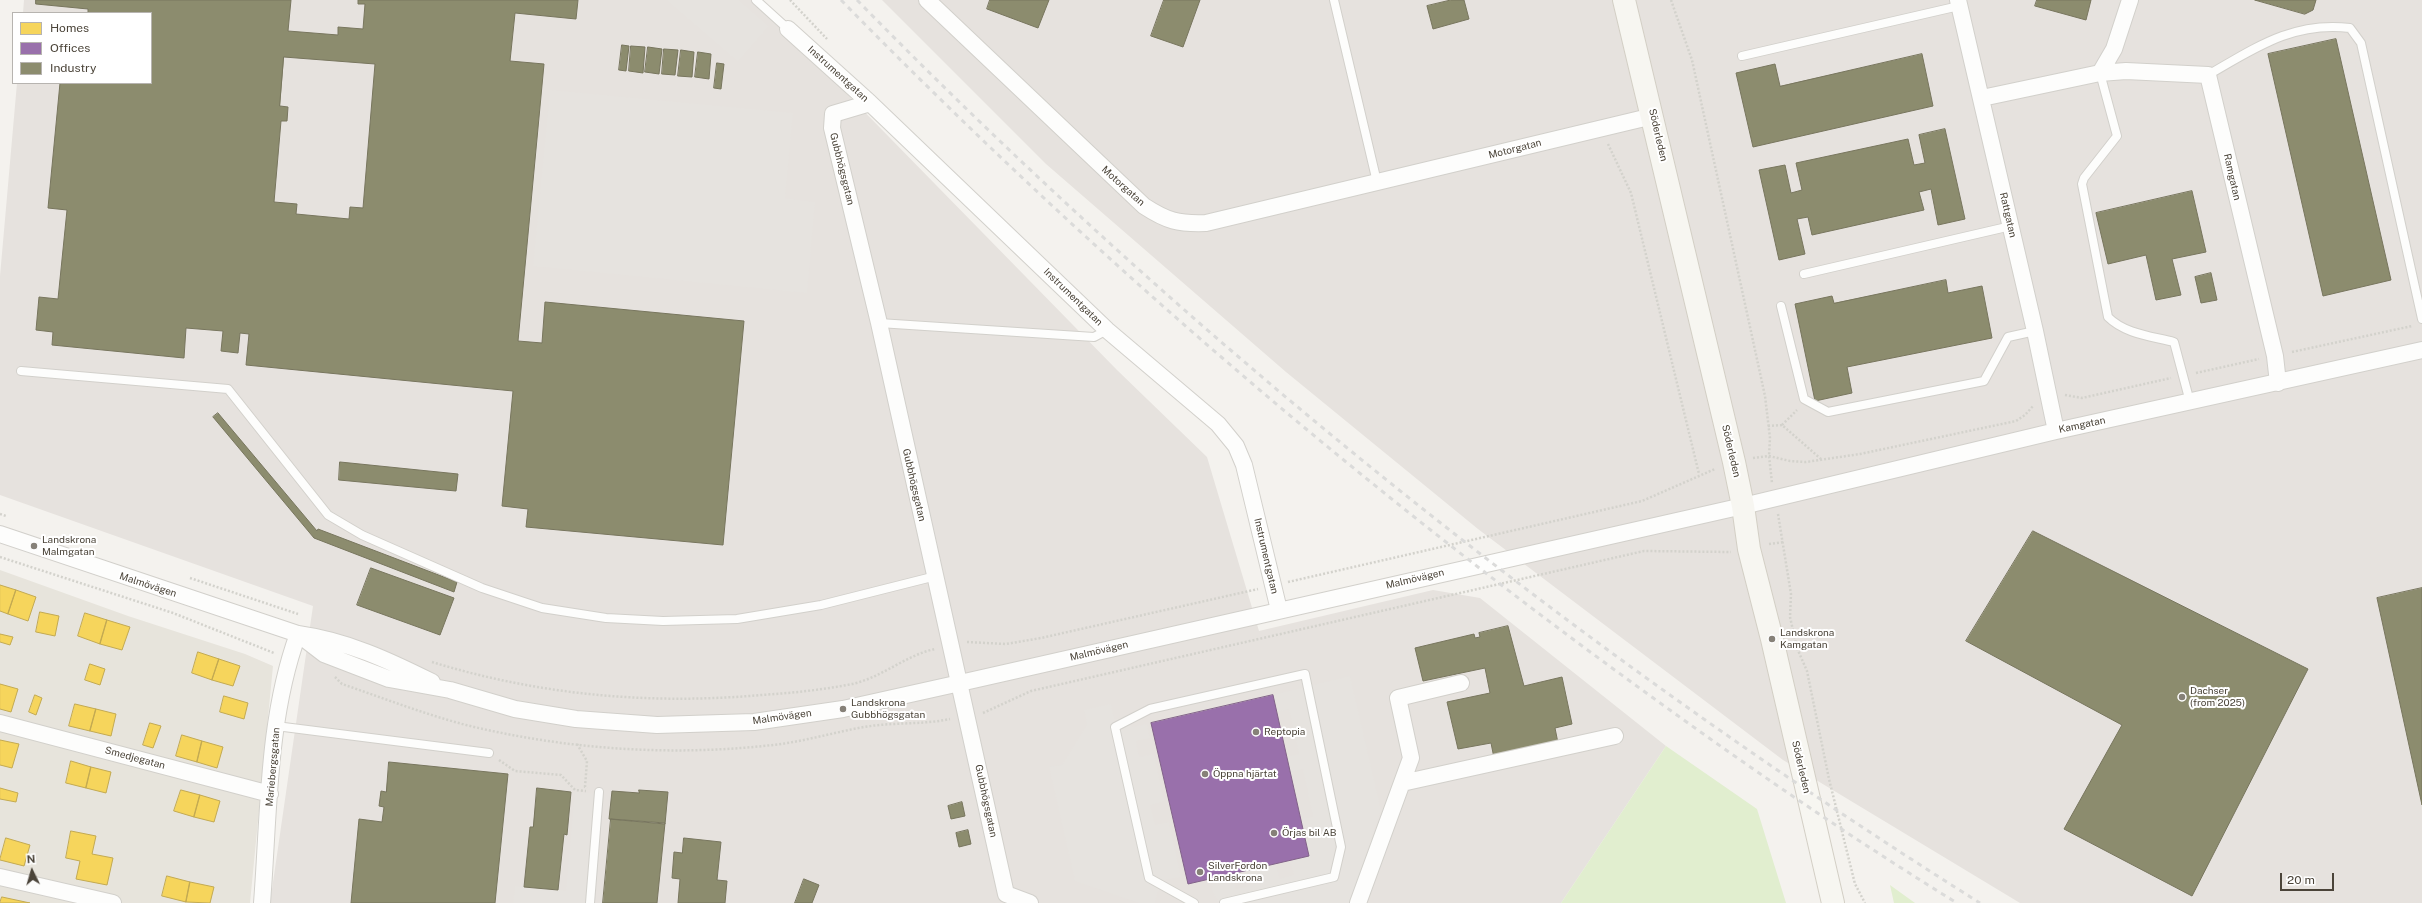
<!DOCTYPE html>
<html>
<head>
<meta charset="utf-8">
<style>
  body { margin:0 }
  #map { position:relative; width:2422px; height:903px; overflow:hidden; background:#f4f2ee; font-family:"Public Sans",sans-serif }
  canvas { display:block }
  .legend { position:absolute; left:12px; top:12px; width:140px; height:72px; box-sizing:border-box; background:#fff; border:1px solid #b7b4b0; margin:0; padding:5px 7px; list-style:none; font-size:12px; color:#4b4439 }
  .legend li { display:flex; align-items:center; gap:8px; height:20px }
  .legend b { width:20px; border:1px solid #b7b4b0 }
  .north { position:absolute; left:12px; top:851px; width:40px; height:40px; -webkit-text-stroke:3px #fff; paint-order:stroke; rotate:355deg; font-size:11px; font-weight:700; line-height:16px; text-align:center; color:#4b4439 }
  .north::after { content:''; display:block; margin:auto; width:14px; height:18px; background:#4b4439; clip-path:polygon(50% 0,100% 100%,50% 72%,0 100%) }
  .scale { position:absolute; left:2280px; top:873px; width:54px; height:18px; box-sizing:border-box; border:2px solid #4b4439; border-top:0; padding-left:5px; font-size:12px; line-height:14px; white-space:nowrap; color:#4b4439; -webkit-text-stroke:3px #fff; paint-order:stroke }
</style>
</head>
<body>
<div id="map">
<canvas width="2422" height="903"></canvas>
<ul class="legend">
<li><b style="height:11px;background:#f6d55c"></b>Homes</li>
<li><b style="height:11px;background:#9970ab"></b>Offices</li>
<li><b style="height:11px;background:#8c8c6e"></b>Industry</li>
</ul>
<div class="north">N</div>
<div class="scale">20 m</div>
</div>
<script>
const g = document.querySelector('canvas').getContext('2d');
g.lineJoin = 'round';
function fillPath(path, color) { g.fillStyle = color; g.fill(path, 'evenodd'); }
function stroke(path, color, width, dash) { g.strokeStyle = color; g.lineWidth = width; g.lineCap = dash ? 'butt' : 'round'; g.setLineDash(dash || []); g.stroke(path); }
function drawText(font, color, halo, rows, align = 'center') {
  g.font = font + ' "Public Sans",sans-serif'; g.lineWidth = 4; g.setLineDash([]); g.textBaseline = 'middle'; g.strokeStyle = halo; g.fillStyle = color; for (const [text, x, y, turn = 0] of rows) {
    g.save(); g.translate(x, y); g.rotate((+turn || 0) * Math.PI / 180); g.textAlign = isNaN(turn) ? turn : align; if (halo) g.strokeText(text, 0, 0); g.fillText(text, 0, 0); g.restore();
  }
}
const residential = new Path2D(`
  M0 570 128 616 245 654 273 666 250 903H0Z`);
const industrial = new Path2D(`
  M24 0H755L1117 370 1207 457 1259 631 1433 590 1480 598 1666 746 1561 903H270L313 606 0 495V276L17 83H151V13H23Z
  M882 0H2422V903H2020L1783 760 1478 529 1286 372 1046 164Z`);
const green = new Path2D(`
  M1666 746 1757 809 1786 903H1561Z
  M1890 885 1915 903H1894Z`);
const parking = new Path2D(`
  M666 0H739L769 26 738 62Z
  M550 90 793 113 785 198 815 202 807 293 533 266Z
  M1350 676 1381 810 1350 903H1219L1213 893 1211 879 1233 874 1236 889 1250 886 1248 870 1276 864 1280 879 1294 875 1290 861 1309 856 1301 819 1313 817 1303 769 1290 772 1287 757 1299 754 1289 709 1276 712 1273 695Z
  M1111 704 1114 718 1132 727 1147 724 1150 738 1136 741 1139 757 1154 754 1164 801 1150 805 1155 825 1169 822 1181 877 1167 879 1157 894 1155 903H1139L1075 881 1049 767 1062 765 1087 724 1084 710Z
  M575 792 602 794 592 903H513L515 886 566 891Z`);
const homes = new Path2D(`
  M0 585 16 590 8 614 0 611Z
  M16 590 36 597 28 621 8 614Z
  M40 612 59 616 55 636 36 632Z
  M85 613 107 620 100 644 78 636Z
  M107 620 130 627 122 650 100 644Z
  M0 634 13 637 10 645 0 642Z
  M198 652 219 659 212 680 192 673Z
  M219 659 240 666 233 686 212 680Z
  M90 664 105 669 100 685 85 680Z
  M0 684 18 689 11 712 0 709Z
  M35 695 42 698 36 715 29 712Z
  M224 696 248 703 244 719 220 712Z
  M75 704 96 709 90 731 69 726Z
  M96 709 116 714 111 736 90 731Z
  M150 723 161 726 153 748 143 745Z
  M182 735 202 741 197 762 176 756Z
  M0 740 19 744 12 768 0 765Z
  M202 741 223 747 217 768 197 762Z
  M71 761 91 767 86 788 66 783Z
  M91 767 111 772 106 793 86 788Z
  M0 788 18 793 16 802 0 799Z
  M181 790 200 795 194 817 174 811Z
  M200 795 220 801 214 822 194 817Z
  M71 831 96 836 92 854 113 858 107 885 76 879 80 861 66 858Z
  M6 838 30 845 24 866 0 860Z
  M167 876 190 882 186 902 162 896Z
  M190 882 214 887 210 903 186 902Z
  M2 897 30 903H0Z`);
const offices = new Path2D(`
  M1273 695 1309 856 1188 884 1151 723Z`);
const industry = new Path2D(`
  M36 0H291L288 31 338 35V27L363 29 365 4H358V0H578L576 19 515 13 510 61 544 64 518 341 542 343 545 302 744 321 723 545 526 527 528 509 502 506 513 391 246 365 249 334 240 333 238 353 221 351 223 331 186 328 184 358 52 345 53 332 36 330 39 297 58 299 67 210 48 208 60 83H151V13H88V9L36 4ZM284 57 375 64 363 208 350 207 349 219 296 214 297 204 274 202 281 121H287L288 107 280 106Z
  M990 0H1049L1038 28 987 9Z
  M1164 0H1200L1183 47 1151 36Z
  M1451 0H1464L1469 19 1433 29 1427 6Z
  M2037 0H2091L2086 20 2035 6Z
  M2255 0H2316L2313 10 2305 14Z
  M2336 39 2391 280 2323 296 2268 54Z
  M622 45 629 46 626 71 619 70Z
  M631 46 645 47 643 73 629 71Z
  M648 47 662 49 659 74 645 72Z
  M664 49 678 50 675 75 662 74Z
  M681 50 694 52 692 77 678 76Z
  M698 52 711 54 709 79 695 77Z
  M1922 54 1933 106 1753 147 1736 73 1775 64 1780 86Z
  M717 63 724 64 721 89 714 88Z
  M1945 129 1965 219 1938 225 1931 189 1919 192 1924 210 1812 235 1808 217 1797 219 1805 254 1779 260 1759 170 1785 165 1791 193 1802 190 1796 163 1908 139 1914 165 1925 163 1919 135Z
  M2192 191 2206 252 2172 259 2181 295 2156 300 2146 255 2108 264 2096 213Z
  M2211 273 2217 300 2201 303 2195 277Z
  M1946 280 1948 293 1982 286 1992 338 1847 367 1852 393 1815 401 1795 304 1832 296 1834 303Z
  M218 413 317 531 318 529 457 582 454 592 314 538 213 417Z
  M340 462 458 474 456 491 339 480Z
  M2033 531 2308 669 2192 896 2064 829 2122 725 1966 641Z
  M371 568 454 598 440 635 357 605Z
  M2422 588V805L2377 598Z
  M1508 626 1524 686 1562 677 1572 724 1555 728 1558 743 1494 758 1491 743 1458 749 1447 702 1490 693 1485 668 1423 681 1415 648 1474 634 1475 638 1480 637 1479 633Z
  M389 762 508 774 495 903H351L359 819 382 822 384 807 379 806 381 791 386 792Z
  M537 788 571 792 567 835 564 834 558 890 524 887 530 827H533Z
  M639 790 668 792 665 824 609 819 612 791 639 793Z
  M962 802 965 816 951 819 948 806Z
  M611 819 665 823 657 903H603Z
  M968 830 971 844 959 847 956 833Z
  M684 838 721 842 717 880 727 881 725 903H678L680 879 672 878 674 852 682 853Z
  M804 879 819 885 812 903H795Z`);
const path = new Path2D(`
  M790 0 827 39
  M1671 0 1692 60 1765 396 1770 438 1769 456 1772 483
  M1608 144 1631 193 1699 474
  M2292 352 2412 326
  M2196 373 2259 359
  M2065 395 2082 398 2171 378
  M1782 425 1797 410
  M1768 426 1782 425 1821 459
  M1753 458 1769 456 1790 461 1806 462 1860 454 2016 421 2025 415 2033 406
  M0 514 6 516
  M1778 514 1791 594 1790 617 1797 648 1807 671 1829 779 1855 884 1865 903
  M1769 544 1784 542
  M0 557 173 613 274 653
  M190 578 298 614
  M1288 582 1642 501 1715 469
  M967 642 1006 644 1041 638 1258 589
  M432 662C539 695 650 705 761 695 792 693 822 690 852 684 881 678 906 655 935 649
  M335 677 342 684C383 698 424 714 466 725 568 750 677 757 781 744 809 740 836 732 864 727 892 722 922 725 950 719
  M983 713 1031 691 1644 551 1731 552
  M577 744 587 761 585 787 587 788
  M499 760 515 771 561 775 575 790 586 791`);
const lane = new Path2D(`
  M756 0 788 29
  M1334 0 1377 182
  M1742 56 1959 6
  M2100 73 2117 136 2084 178 2082 184 2108 317C2125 334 2151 336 2174 342L2190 402
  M2208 75C2255 48 2293 21 2350 28L2361 43 2422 319
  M1804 274 2011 226
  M1781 306 1804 399 1828 412 1984 381 2008 337 2035 331
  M879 323 1094 337 1107 330
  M21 371 228 389 328 515 362 535 482 588 542 608 606 618 663 621 737 619 821 605 936 576
  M276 726 489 753
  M590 903 599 792
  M1194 903 1149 878 1115 727 1150 709 1305 674 1341 847 1334 877 1224 903`);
const street = new Path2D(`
  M927 0 1144 206C1167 221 1178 224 1206 223L1653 116
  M1958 0 2035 331 2056 431
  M788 29 870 103 1107 330 1218 424 1236 446 1244 465 1279 610
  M2100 73 2114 49 2130 0
  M1982 98 2100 73 2126 71 2208 75 2275 356 2278 383
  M870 103 833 114 832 128 879 323 1006 894 1030 903
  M0 534 298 634C347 641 388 660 432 682
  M298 634 324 654 389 679 450 690 515 709 576 719 657 725 754 722 843 709 960 683 1743 506 2056 431 2422 350
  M0 723 270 794
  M1402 783 1615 736
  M0 877 113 903
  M262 903C269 814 267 719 298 634
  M1358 903 1411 758 1398 698 1461 683`);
const secondary = new Path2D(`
  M1624 0 1734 462 1743 506 1749 549 1772 639 1833 903`);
const rail = new Path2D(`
  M841 0C1074 238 1325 456 1593 654 1711 741 1832 826 1957 903
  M857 0C1194 344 1573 647 1980 903`);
const markers = [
  [34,546,4,"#868178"],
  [1772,639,4,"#868178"],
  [2182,697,4,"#868178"],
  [843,709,4,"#868178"],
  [1256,732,4,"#868178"],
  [1205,774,4,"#868178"],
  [1274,833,4,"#868178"],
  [1200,872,4,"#868178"]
];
const streetNames = [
  ["Instrumentgatan",838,74,42],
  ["Söderleden",1658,135,77],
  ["Motorgatan",1515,149,-14],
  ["Gubbhögsgatan",842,169,76],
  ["Ramgatan",2232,177,77],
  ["Motorgatan",1123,186,42],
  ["Rattgatan",2008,215,77],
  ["Instrumentgatan",1073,297,44],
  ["Kamgatan",2082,425,-12],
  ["Söderleden",1731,451,77],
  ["Gubbhögsgatan",914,485,77],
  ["Instrumentgatan",1266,556,77],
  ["Malmövägen",1415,579,-13],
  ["Malmövägen",148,585,18],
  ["Malmövägen",1099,651,-13],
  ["Malmövägen",782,717,-8],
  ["Smedjegatan",135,758,15],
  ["Mariebergsgatan",273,767,-85],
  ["Söderleden",1801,767,77],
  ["Gubbhögsgatan",986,801,78]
];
const poiNames = [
  ["Landskrona",42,540],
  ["Malmgatan",42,552],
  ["Landskrona",1780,633],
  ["Kamgatan",1780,645],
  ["Dachser",2190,691],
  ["(from 2025)",2190,703],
  ["Landskrona",851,703],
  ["Gubbhögsgatan",851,715],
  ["Reptopia",1264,732],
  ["Öppna hjärtat",1213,774],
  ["Örjas bil AB",1282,833],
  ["SilverFordon",1208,866],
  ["Landskrona",1208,878]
];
fillPath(residential, '#e7e4dc');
fillPath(industrial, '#e6e2de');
fillPath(green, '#e1eecf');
fillPath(parking, '#e6e3df');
fillPath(homes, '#f6d55c');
stroke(homes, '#c3aa52', 1);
fillPath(offices, '#9970ab');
stroke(offices, '#826389', 1);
fillPath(industry, '#8c8c6e');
stroke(industry, '#78765e', 1);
stroke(lane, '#d2d0cb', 10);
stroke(street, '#d2d0cb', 18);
stroke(secondary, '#d3cfc5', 24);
stroke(path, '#d3d2cc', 2.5, [2, 2]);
stroke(lane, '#fdfdfc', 8);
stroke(street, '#fdfdfc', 16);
stroke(secondary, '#f7f6f1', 22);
stroke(rail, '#dbdbda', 3, [5, 5]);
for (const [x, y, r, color] of markers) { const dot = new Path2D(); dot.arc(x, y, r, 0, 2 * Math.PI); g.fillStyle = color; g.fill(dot); stroke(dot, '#fff', 1.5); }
drawText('10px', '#4b4439', '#fff', streetNames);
drawText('10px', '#4b4439', '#fff', poiNames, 'left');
</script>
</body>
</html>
